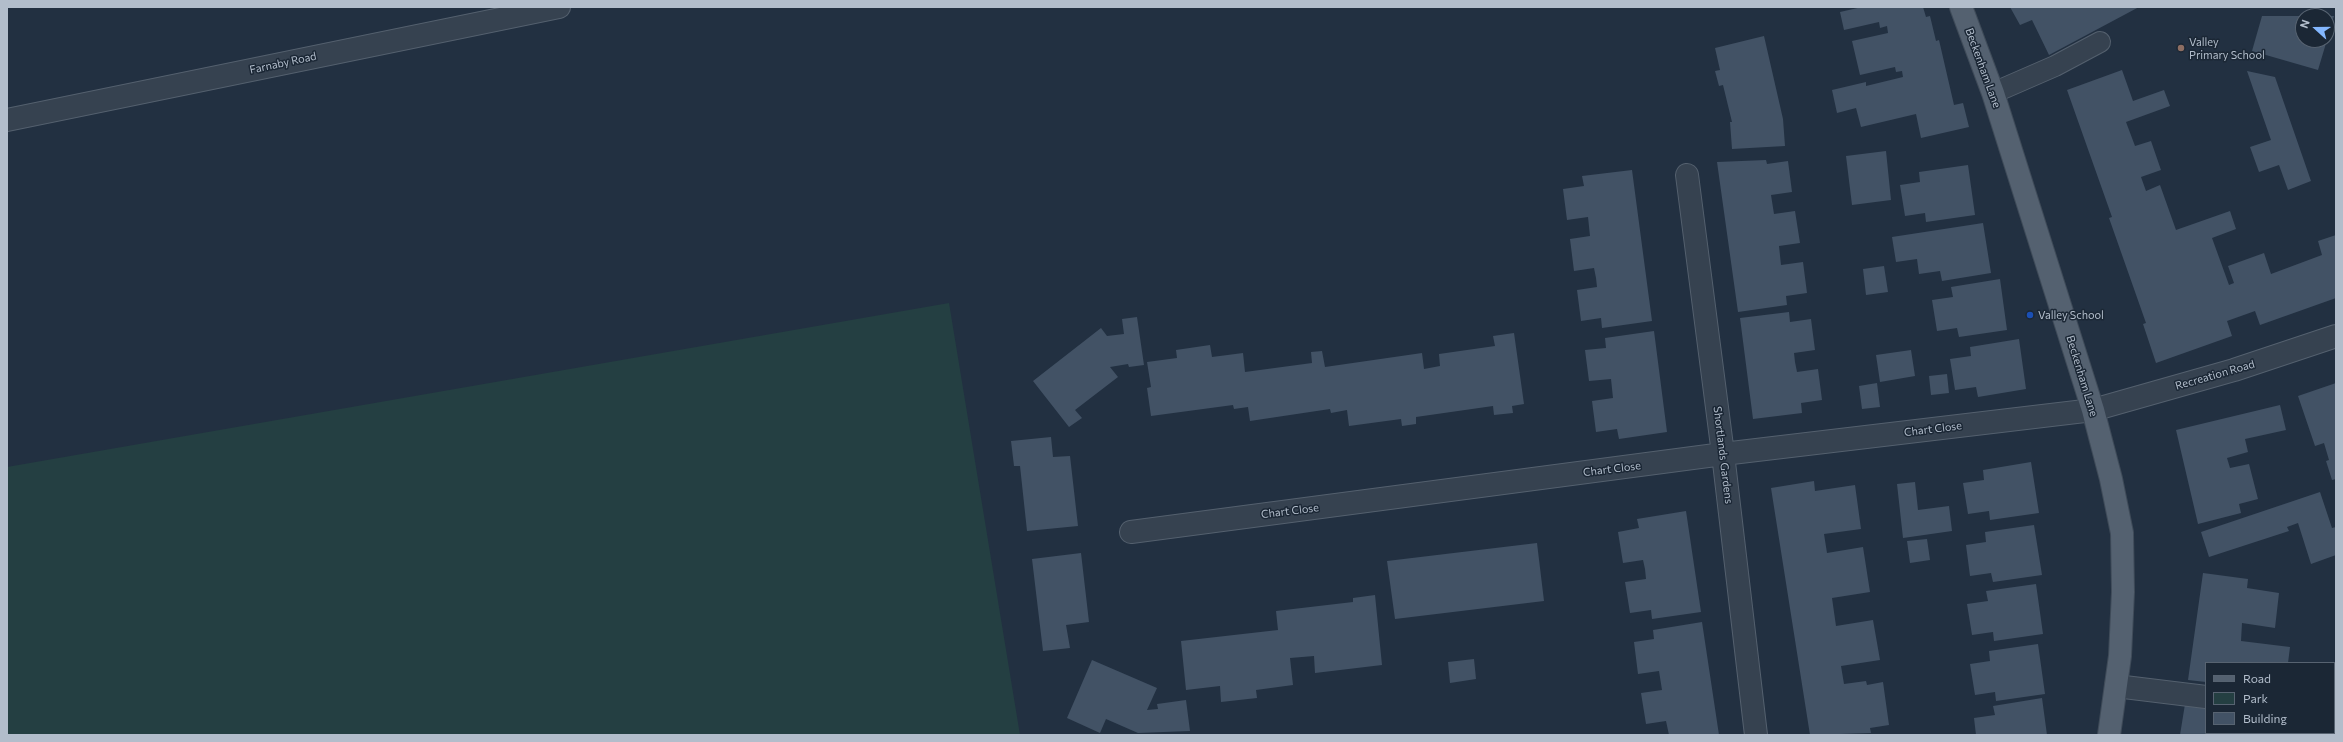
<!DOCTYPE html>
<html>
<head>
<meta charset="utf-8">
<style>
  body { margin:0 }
  #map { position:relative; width:2343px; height:742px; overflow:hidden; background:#223041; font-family:Commissioner,sans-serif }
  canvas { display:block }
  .frame { position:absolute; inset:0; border:8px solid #b2bdcb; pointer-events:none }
  .legend { position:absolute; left:2205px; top:662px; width:130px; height:72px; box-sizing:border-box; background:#1b2735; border:1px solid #576371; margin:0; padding:5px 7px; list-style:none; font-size:12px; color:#b2bdcb }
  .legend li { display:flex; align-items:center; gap:8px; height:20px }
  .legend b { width:20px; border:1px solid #576371 }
  .north { position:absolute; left:2295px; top:8px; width:40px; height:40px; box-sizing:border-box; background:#1b2735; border:1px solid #576371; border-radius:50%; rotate:291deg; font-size:11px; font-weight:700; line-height:16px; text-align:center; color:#b2bdcb }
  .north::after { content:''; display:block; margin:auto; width:14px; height:18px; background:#83b7ff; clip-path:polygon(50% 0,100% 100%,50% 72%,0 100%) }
</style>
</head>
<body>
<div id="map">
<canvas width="2343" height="742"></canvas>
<div class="frame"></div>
<ul class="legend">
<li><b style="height:5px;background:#546170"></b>Road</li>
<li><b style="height:11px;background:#243f42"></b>Park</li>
<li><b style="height:11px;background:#425265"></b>Building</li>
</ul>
<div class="north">N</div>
</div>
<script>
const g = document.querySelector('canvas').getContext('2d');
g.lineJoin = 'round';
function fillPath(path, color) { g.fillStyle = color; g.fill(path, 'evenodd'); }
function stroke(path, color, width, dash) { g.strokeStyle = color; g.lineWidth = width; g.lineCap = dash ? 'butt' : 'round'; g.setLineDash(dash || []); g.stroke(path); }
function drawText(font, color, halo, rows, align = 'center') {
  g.font = font + ' Commissioner,sans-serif'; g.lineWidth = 3; g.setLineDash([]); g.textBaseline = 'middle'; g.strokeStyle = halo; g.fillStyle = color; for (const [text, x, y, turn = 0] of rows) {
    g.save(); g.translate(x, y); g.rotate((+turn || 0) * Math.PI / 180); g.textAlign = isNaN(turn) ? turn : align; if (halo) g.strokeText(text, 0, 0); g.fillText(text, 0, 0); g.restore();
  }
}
const green = new Path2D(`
  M949 303 1020 735H7V467Z`);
const building = new Path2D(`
  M1862 7H1923L1926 17 1930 16 1936 41 1939 40 1954 105 1963 103 1969 127 1921 138 1916 114 1861 127 1856 108 1837 113 1832 90 1866 82V86L1903 77 1902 71 1896 72 1895 67 1860 75 1852 41 1888 33 1887 26 1880 28 1879 22 1844 30 1840 12Z
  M2010 7H2139L2049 55 2032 20 2020 25Z
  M2262 16H2303V40H2327L2318 70 2252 51Z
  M2327 16H2334L2327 37Z
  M1764 36 1783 119 1785 146 1732 149 1730 122H1732L1723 85 1719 86 1715 71 1720 70 1715 48Z
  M2122 70 2133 101 2164 90 2170 106 2126 122 2135 146 2151 141 2161 170 2141 177 2146 191 2160 185 2176 230 2230 211 2236 229 2212 238 2229 285 2234 283 2228 266 2264 253 2271 274 2322 255 2318 241 2336 235V298L2260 325 2255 311 2227 321 2232 336 2156 363 2143 324 2146 323 2109 218 2112 217 2067 90Z
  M2247 71 2275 77 2311 181 2288 190 2279 165 2259 172 2250 147 2271 140Z
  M1886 151 1891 200 1852 205 1846 156Z
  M1766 160 1767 164 1788 161 1792 192 1771 195 1774 214 1795 211 1800 243 1779 246 1781 265 1803 262 1807 293 1786 296 1787 305 1738 312 1717 162Z
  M1968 165 1975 215 1926 222 1925 213 1905 216 1900 185 1920 182 1919 172Z
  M1632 170 1652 321 1602 328 1601 318 1581 321 1577 290 1597 287 1596 278 1594 268 1574 271 1570 239 1590 236 1588 217 1567 220 1563 189 1584 186 1582 176Z
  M1983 223 1991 273 1942 281 1940 271 1919 274 1917 259 1896 262 1892 237Z
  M1884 266 1888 292 1866 295 1863 269Z
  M2000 279 2007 330 1959 337 1957 328 1937 331 1932 300 1953 297 1951 287Z
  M1789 312 1790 322 1811 319 1815 350 1794 353 1795 362 1797 372 1818 369 1822 400 1801 403 1802 413 1753 419 1740 318Z
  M1137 317 1144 365 1129 367 1128 364 1110 367 1118 377 1075 410 1082 418 1069 427 1033 381 1101 328 1107 336 1124 334 1122 319Z
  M1654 331 1667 432 1619 439 1617 429 1596 432 1592 401 1613 398 1611 379 1589 381 1585 350 1606 348 1605 338Z
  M1514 333 1524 404 1512 406 1513 413 1494 415 1493 406 1416 417V424L1402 426 1401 419 1349 426 1347 410 1331 413 1330 409 1250 421 1248 407 1234 409 1233 405 1151 416 1147 388 1151 387 1147 362 1177 358 1176 350 1210 345 1212 357 1243 353 1245 372 1312 363 1311 352 1322 351 1325 367 1422 353 1424 369 1440 366 1439 354 1495 346 1493 336Z
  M2019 339 2026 389 1978 397 1976 387 1955 390 1950 359 1971 356 1970 347Z
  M1911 350 1915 376 1880 382 1876 355Z
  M1947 374 1949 393 1931 395 1929 376Z
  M1877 383 1880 407 1862 409 1859 386Z
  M2336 383V479L2332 480 2326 461 2329 460 2324 443 2315 446 2298 396Z
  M2280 405 2286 430 2245 439 2248 452 2227 458 2230 468 2249 464 2258 499 2239 504 2241 513 2198 524 2176 430Z
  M1051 437 1053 457 1070 456 1078 526 1027 531 1020 466H1014L1011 441Z
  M2031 462 2039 513 1990 520 1989 511 1968 514 1963 483 1984 480 1983 470Z
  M1814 481 1815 491 1855 485 1861 529 1824 534 1827 553 1863 547 1870 592 1832 598 1836 626 1873 620 1880 660 1841 666 1844 684 1866 681 1867 685 1883 682 1889 725 1870 728 1871 733 1810 735 1771 488Z
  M1915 482 1918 510 1949 506 1952 531 1903 538 1897 484Z
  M2320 492 2332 528 2336 527V555L2311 564 2298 523 2287 527 2289 531 2209 557 2201 532Z
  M1686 511 1701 612 1652 619 1651 610 1630 613 1625 582 1646 579 1645 569 1643 560 1623 563 1618 532 1639 528 1637 519Z
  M2034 525 2042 575 1993 582 1991 573 1970 576 1966 545 1986 542 1985 532Z
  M1927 539 1930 560 1910 563 1907 541Z
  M1537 543 1544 601 1395 619 1387 561Z
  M1081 553 1089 622 1066 625 1070 648 1043 651 1032 559Z
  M2203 573 2248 579 2247 588 2279 593 2275 628 2242 623 2241 641 2290 647 2288 663H2206V682L2188 680Z
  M2036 584 2043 634 1994 641 1993 632 1972 635 1967 604 1988 601 1986 591Z
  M1375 595 1382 665 1315 673 1314 656 1290 658 1293 685 1256 690 1257 698 1221 702 1220 686 1186 690 1181 641 1278 630 1276 611 1353 602V598Z
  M1702 622 1719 735H1669L1666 721 1646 724 1641 693 1662 690 1659 671 1638 674 1634 642 1654 639 1653 630Z
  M2038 644 2045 694 1996 701 1995 692 1975 695 1970 664 1990 661 1989 651Z
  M1474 659 1476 679 1450 683 1448 662Z
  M1092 660 1157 688 1147 710 1158 709 1157 704 1186 700 1190 731 1138 733 1106 719 1100 733 1067 718Z
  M2042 698 2047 735H1976L1974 718 1995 715 1993 706Z
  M2185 704 2206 706V733H2255V735H2180Z`);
const lane = new Path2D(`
  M1993 93 2055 66 2100 42`);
const street = new Path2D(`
  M7 120 559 7
  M1687 175 1723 454 1756 735
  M1131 532 1723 454 2093 410 2234 370 2336 336
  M2116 686 2206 697
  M2334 705 2336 704`);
const primary = new Path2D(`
  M1961 7 1993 93 2093 410 2111 479 2122 533 2123 592 2120 656 2109 735`);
const markers = [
  [2181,48,4,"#8d6e63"],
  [2030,315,4,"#1a4fb4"]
];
const poiNames = [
  ["Valley",2189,42],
  ["Primary School",2189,55],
  ["Valley School",2038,315]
];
const streetNames = [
  ["Farnaby Road",283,63,-12],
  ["Beckenham Lane",1983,68,70],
  ["Recreation Road",2215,375,-16],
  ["Beckenham Lane",2082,376,73],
  ["Chart Close",1933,429,-7],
  ["Shortlands Gardens",1723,455,83],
  ["Chart Close",1612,469,-7],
  ["Chart Close",1290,511,-7]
];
fillPath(green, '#243f42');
fillPath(building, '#425265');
stroke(lane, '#54606e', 22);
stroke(street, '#54606e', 24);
stroke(primary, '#3f4b59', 24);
stroke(lane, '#364250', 20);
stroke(street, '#364250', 22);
stroke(primary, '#546170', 22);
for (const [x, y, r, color] of markers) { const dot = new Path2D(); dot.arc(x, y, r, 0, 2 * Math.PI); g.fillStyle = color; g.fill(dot); stroke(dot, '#1b2735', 1.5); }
drawText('11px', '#b2bdcb', '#1b2735', poiNames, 'left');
drawText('11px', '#b2bdcb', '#1b2735', streetNames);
</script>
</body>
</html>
